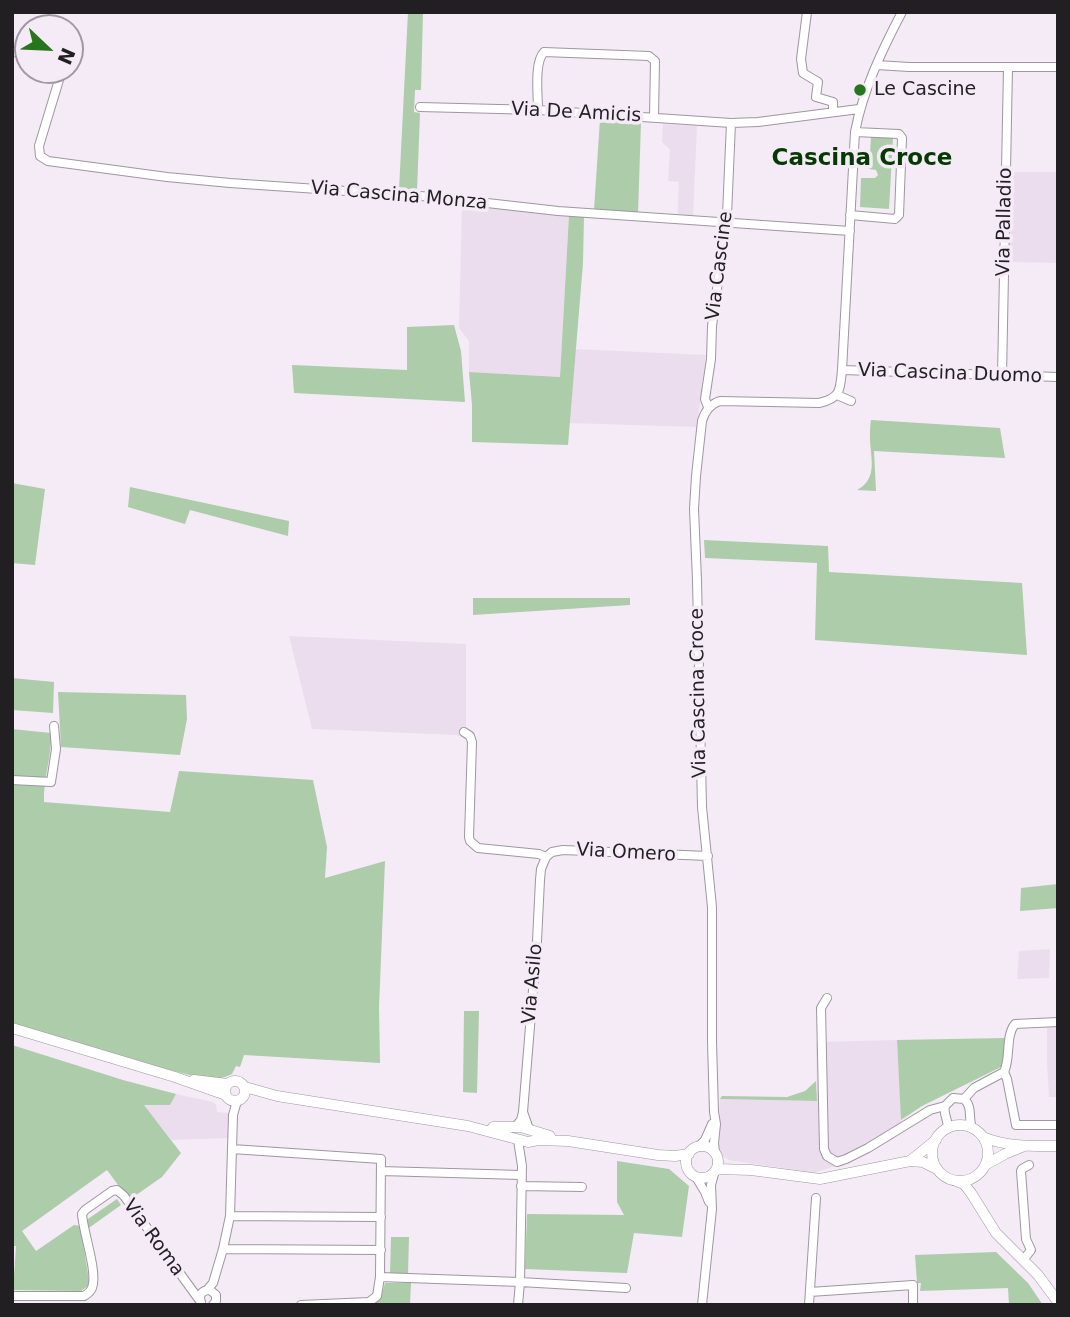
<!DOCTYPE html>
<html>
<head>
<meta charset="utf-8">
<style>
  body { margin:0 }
  #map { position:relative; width:1070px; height:1317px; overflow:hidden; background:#f4ebf6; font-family:"DejaVu Sans",sans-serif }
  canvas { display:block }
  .frame { position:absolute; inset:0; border:14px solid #221f23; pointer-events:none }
  .north { position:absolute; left:14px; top:14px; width:70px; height:70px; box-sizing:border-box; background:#f4ebf6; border:2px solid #a099a2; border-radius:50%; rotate:113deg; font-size:19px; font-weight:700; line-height:28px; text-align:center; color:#221f23 }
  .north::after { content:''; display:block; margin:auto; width:24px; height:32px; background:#26761e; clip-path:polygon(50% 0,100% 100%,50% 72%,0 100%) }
</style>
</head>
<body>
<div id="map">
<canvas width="1070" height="1317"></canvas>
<div class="frame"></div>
<div class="north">N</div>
</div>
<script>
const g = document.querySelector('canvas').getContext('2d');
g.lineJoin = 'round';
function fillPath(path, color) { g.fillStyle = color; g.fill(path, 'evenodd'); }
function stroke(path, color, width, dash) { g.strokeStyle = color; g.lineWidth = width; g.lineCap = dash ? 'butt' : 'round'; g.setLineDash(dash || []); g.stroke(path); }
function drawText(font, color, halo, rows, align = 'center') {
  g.font = font + ' "DejaVu Sans",sans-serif'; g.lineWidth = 7; g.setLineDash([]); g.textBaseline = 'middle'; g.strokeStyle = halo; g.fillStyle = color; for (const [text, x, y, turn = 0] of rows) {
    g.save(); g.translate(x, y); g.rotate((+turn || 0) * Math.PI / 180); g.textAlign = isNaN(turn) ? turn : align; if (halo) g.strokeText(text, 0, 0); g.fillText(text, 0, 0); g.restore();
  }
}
const built = new Path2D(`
  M663 124 697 126 693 217 677 223 679 182 668 181 670 150 662 142Z
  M1010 172H1058V263L1008 262Z
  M462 203 569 215 560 377 469 372V341L459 328Z
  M575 349 706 355 697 427 569 423Z
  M289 636 466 644V738L456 735 312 729Z
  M1050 949 1049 978 1017 979 1019 951Z
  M1058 1025V1097H1049L1047 1064V1026Z
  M897 1040 902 1129 841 1164 814 1173 729 1160 719 1154 717 1148 720 1099 817 1101 816 1042Z
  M176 1094 213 1102 216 1105 217 1112 228 1113 229 1138 172 1140 143 1105H170Z`);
const green = new Path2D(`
  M408 12H423L421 90H415L414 112 420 113 417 191 399 190Z
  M600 119 641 122 638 214 594 210Z
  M871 137 893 138 889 209 860 207 861 178H875L878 175 876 170 869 169Z
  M569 215 584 216 583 263 568 445 472 442V405L469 372 560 377Z
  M454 325 461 351 465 402 294 393 292 365 407 370V327Z
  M871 420 1000 428 1005 458 874 451 876 491 857 490C879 478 870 458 870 437 870 431 870 425 871 420Z
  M12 483 45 489 35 565 12 563Z
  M130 487 289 521 288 536 190 510 185 524 128 507Z
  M704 540 828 546 829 572 1022 583 1027 655 815 640 817 563 705 558Z
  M473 598H630V605L473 615Z
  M12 678 54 682 53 713 12 710Z
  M58 692 186 695 187 719 180 755 61 747Z
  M12 729 51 733C52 756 43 779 44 802L170 812 179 771 313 780 327 847 325 878 385 861 379 1007 380 1063 244 1055 240 1067 236 1066 232 1074 225 1077 208 1080 159 1067 12 1023Z
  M1058 884V908L1020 911 1021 888Z
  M464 1011H479L477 1093 463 1092Z
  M1006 1038 1003 1066 922 1106 901 1120 897 1040Z
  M12 1045 123 1080 176 1094 170 1105H144L181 1153 162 1177 129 1200 107 1170 22 1231 36 1251 74 1225 80 1226 89 1280 88 1286 81 1291 13 1290 16 1246H12Z
  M816 1081 817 1101 720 1099 722 1096 787 1097 805 1091Z
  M617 1161 669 1169 689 1186 682 1237 634 1233 627 1273 525 1269 527 1214 624 1215 617 1202Z
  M117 1199 121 1205 86 1230 85 1221Z
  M391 1237H409L408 1274H390Z
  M996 1252 1028 1283 1043 1305H1009L1008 1288 920 1291 921 1283H917L915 1255Z
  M385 1283H411L410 1305H374L381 1297Z`);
const minor = new Path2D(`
  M807 12 801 59 803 73 818 82 816 97 833 102V112
  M12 52 28 53
  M877 65 909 67H1058
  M62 70 39 146 40 156 48 161 167 177 230 183 434 197 558 211 850 231
  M420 107 538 110 731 123 758 122 859 109
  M538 110C538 95 534 62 544 52L649 56 655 61 654 117
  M850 215 895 219 899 215 902 138 899 134 855 132
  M842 370 1058 377
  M1002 376 1008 68
  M837 395 851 401
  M708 407 705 399 711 359 712 326 727 215 731 123
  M464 732 470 736 472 742 469 837 470 841 478 848 539 854 546 857
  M12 780 51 782 56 749 54 726
  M546 857 552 852 563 850 708 856
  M827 998 821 1008 824 1149 827 1156 837 1162 846 1159 868 1148 930 1110 945 1106 953 1098 964 1099
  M1058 1022 1015 1024C1005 1036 1011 1058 1004 1072L1007 1079 1016 1125H1058
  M964 1099 974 1088 1004 1072
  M964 1099C973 1107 968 1118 972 1128
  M945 1106C943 1113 948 1120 948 1128
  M523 1112 537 941 540 880 541 869 546 857
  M515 1127 521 1120 523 1112 529 1129
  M698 1147 705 1140 712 1124
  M232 1149 381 1159 380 1277 377 1296 369 1302 301 1305
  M715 1152 714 1143 716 1124 714 1112 712 1042V907L702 807 697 580 694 509 696 476 702 421C705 411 710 404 720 401L819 403C841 398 840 390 842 370L855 132C863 90 882 50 902 12
  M381 1171 521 1175
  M696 1177 705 1192 709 1202
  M521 1186 582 1187
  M230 1216 381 1217
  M223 1249 381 1250
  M1024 1259 1031 1250 1026 1239 1021 1171 1022 1169 1029 1165
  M380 1277 520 1282 626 1288
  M207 1290 213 1283 223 1249 230 1216 233 1115 237 1101
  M810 1292 913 1285V1305
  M12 1296H84C87 1294 90 1293 92 1288 98 1272 83 1232 82 1214L85 1210 112 1191 117 1190 124 1196 200 1301
  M201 1302C198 1295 202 1290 210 1290L216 1295V1301L213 1305
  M518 1305 520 1282 522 1166 518 1140
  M702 1305 712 1209 711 1185 714 1174
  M809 1305 816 1198`);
const tertiary = new Path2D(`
  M12 1028 175 1077 226 1095
  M194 1080 228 1084
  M225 1091a10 10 0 1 1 20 0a10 10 0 1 1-20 0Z
  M245 1087 277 1096 468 1126 528 1142 538 1140 568 1141 658 1155 675 1156 689 1154
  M932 1153a28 28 0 1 1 56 0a28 28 0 1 1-56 0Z
  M493 1127H521L550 1136
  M983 1137C1007 1147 1032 1146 1058 1146
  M686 1162a16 16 0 1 1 32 0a16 16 0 1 1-32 0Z
  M910 1161 936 1140
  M985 1165 1005 1154 1022 1147
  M717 1169 751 1170 820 1179 910 1161 923 1162 937 1169
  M956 1181 964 1184 971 1193 996 1233 1038 1275 1058 1302`);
const markers = [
  [860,90,7,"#26761e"]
];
const poiNames = [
  ["Le Cascine",874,90]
];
const streetNames = [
  ["Via De Amicis",576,113,3],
  ["Via Cascina Monza",399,196,5],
  ["Via Palladio",1005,222,-89],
  ["Via Cascine",720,266,-83],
  ["Via Cascina Duomo",950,374,2],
  ["Via Cascina Croce",699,693,-91],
  ["Via Omero",626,853,3],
  ["Via Asilo",533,984,-85],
  ["Via Roma",153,1238,54]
];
const quarterNames = [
  ["Cascina Croce",862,159]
];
fillPath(built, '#ecddee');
fillPath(green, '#adcca9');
stroke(minor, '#9e96a0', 10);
stroke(tertiary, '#9e96a0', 11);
stroke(minor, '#fff', 8);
stroke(tertiary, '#fff', 10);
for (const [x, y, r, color] of markers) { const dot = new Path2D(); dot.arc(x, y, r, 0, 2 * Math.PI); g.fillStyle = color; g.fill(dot); stroke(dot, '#f4ebf6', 2.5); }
drawText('19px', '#221f23', '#f4ebf6', poiNames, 'left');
drawText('19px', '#221f23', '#f4ebf6', streetNames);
drawText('bold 23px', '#043901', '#f4ebf6', quarterNames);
</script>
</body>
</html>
